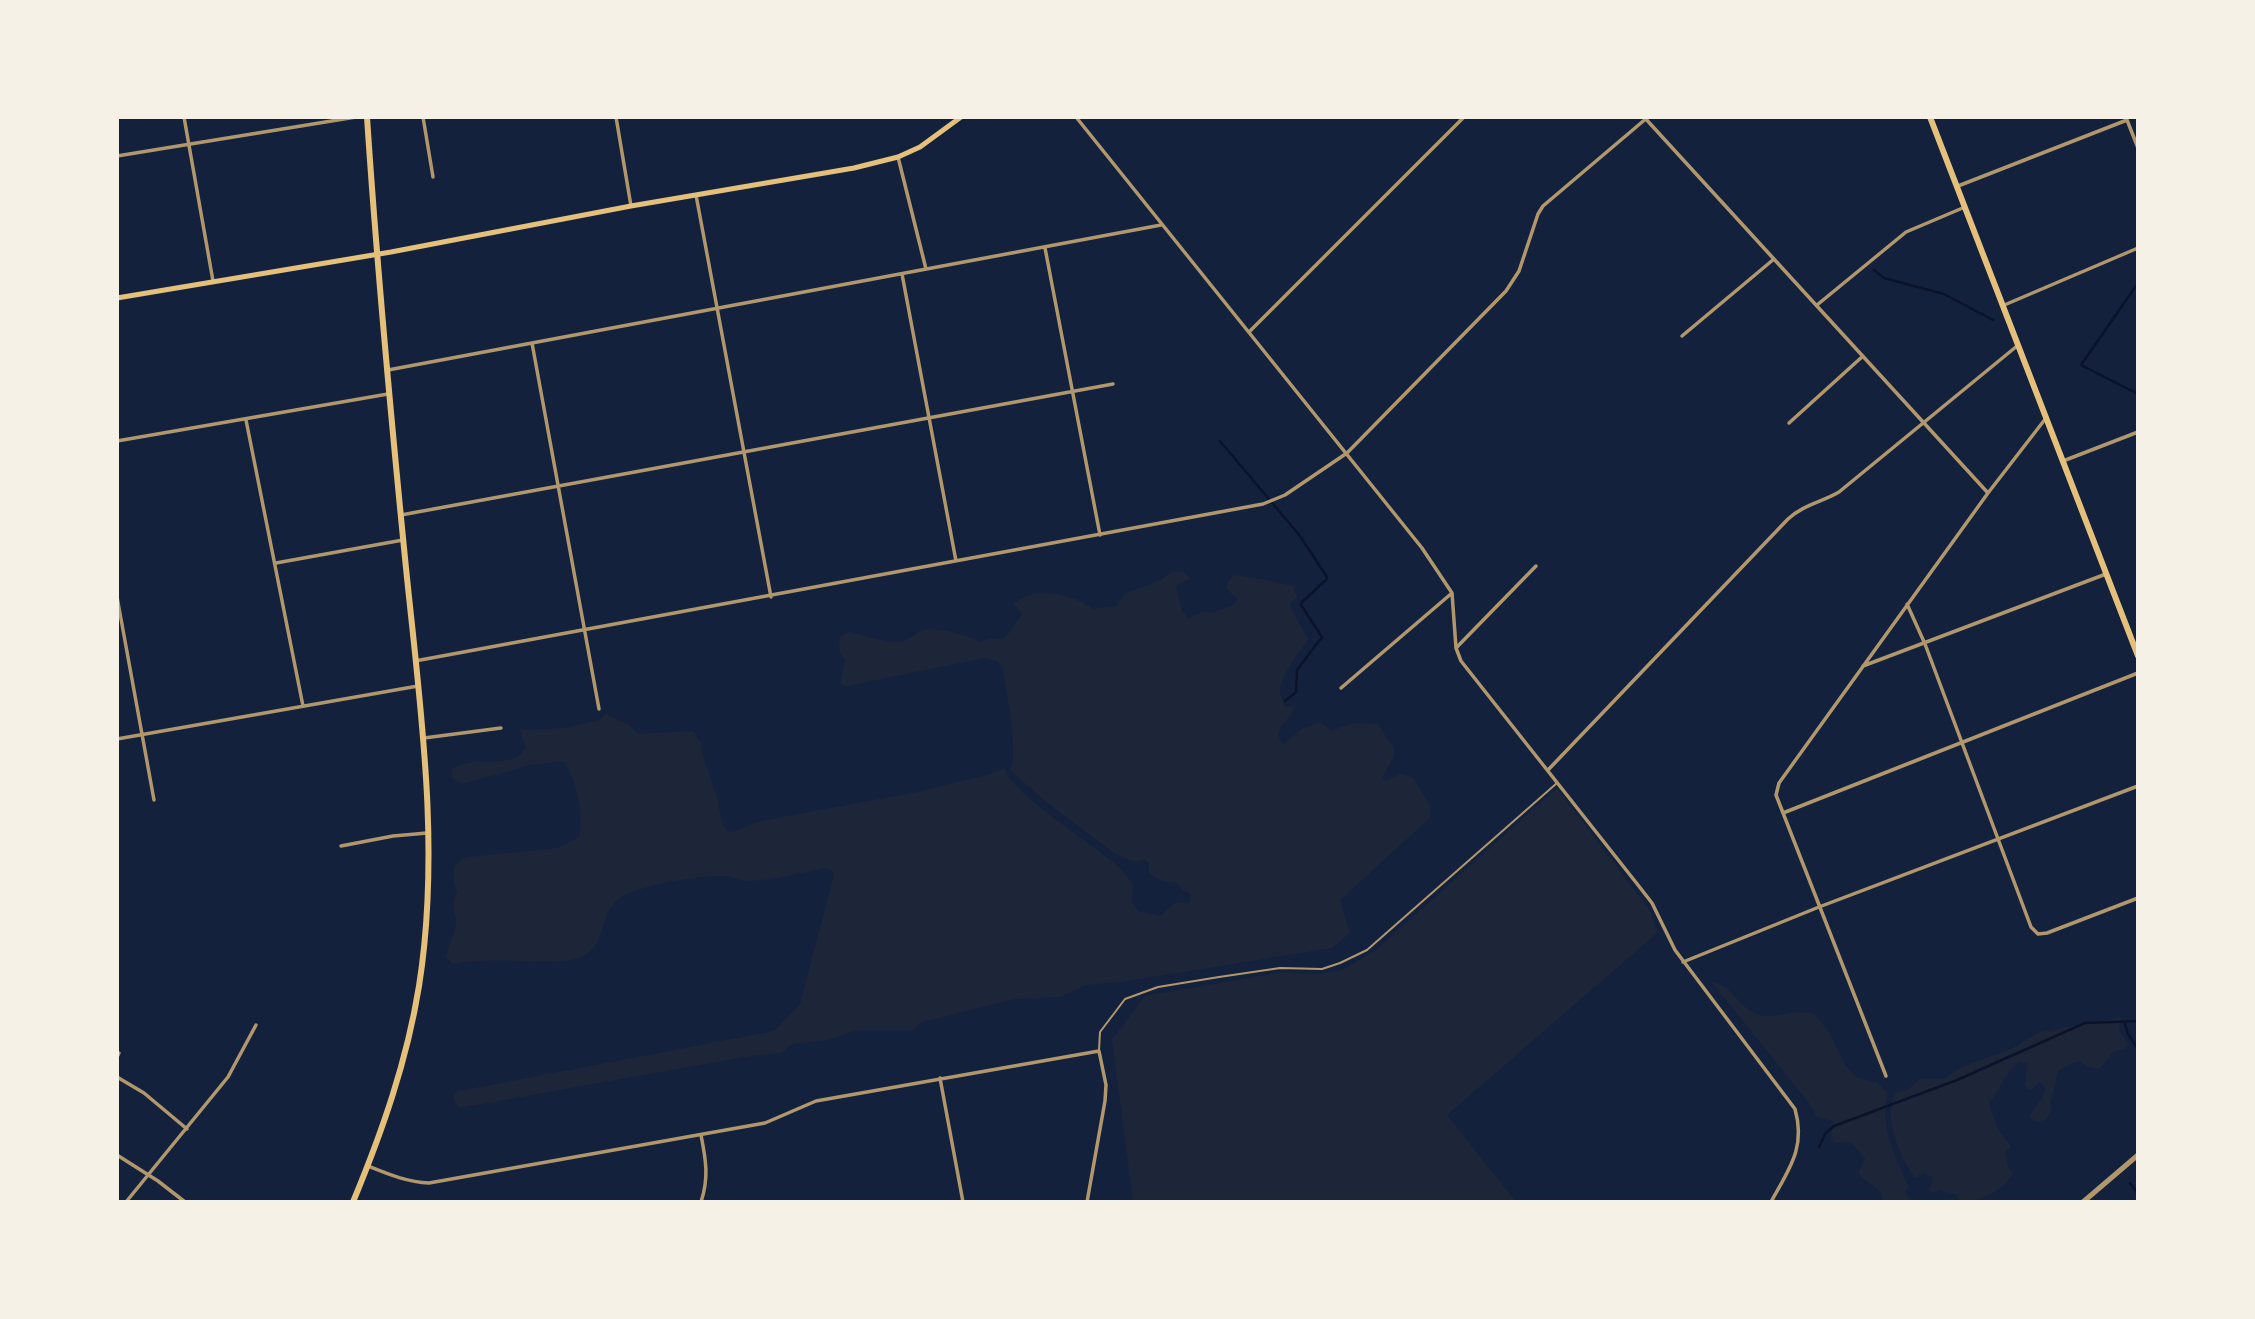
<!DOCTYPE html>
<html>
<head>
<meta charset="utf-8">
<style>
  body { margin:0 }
  #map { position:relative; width:2255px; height:1319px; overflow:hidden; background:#14213d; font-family:Signika,sans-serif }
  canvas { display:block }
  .frame { position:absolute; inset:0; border:119px solid #f6f1e7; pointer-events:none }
</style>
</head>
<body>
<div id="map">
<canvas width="2255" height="1319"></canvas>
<div class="frame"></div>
</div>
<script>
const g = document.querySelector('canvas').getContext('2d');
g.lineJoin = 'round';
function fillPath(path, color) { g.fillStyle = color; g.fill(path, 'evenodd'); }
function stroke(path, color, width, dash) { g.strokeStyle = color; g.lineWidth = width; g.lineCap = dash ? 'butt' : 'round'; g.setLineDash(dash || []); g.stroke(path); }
const green = new Path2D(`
  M1173 571 1184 572 1190 578 1176 586 1182 611 1189 619C1195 613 1206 610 1214 613 1224 606 1234 610 1237 598L1227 590V584L1233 575 1262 579 1293 586 1297 597 1290 604 1291 609 1308 639C1297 658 1268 686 1286 707L1293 706V711C1286 723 1272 730 1283 744L1301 730 1320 722 1331 731 1353 723 1378 724 1394 749 1393 758 1382 778 1386 781 1400 774 1413 777 1430 806V818L1340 900 1350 933 1332 948 1121 982 1086 985 1061 997 1015 999 921 1022 913 1030H858L827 1040 793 1044 780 1053 750 1056 459 1108 455 1102 454 1095 459 1091 774 1031 800 1004 834 875 832 870 824 868C800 873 775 880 750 881 741 881 733 876 724 876 700 875 647 884 625 895 592 912 615 950 571 960 562 962 553 961 544 961 513 962 484 958 453 964L446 957C448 946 456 932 456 921 455 910 450 904 457 892 453 878 449 862 468 857L557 848 579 837C585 818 576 775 562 761L524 766 511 771 464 783 457 782 452 777V769C475 753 513 772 526 747L521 735 523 730 565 728 599 720 606 714 629 725 638 734 693 731 701 743 703 756 717 797 722 823 729 832C737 832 751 824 761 821L917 792 988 775 1005 768C1007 791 1099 848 1120 868 1125 873 1129 879 1133 885L1132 902 1138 911 1160 916 1175 903 1191 902V894L1183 891 1177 883C1165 882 1158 881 1149 872V863L1143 859 1137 862 1131 861 1114 853 1045 801 1010 770C1019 754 1006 691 1003 670L998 661 984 658 847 686 840 684 845 660 840 652 839 638 849 632C862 635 885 642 897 642 908 642 913 634 922 631 937 626 967 635 980 642L990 639H1002L1009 633 1022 614 1014 604C1035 585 1072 594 1093 609L1116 606 1125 594 1162 579Z
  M1557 788 1651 912 1657 933 1447 1115 1516 1202H1133L1112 1040 1145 996 1283 972 1318 974 1342 970 1376 950Z
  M1711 981C1735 988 1734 1003 1755 1013 1770 1020 1783 1013 1798 1012 1804 1012 1809 1013 1815 1014L1830 1034 1845 1065 1857 1078 1877 1083 1888 1093C1878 1122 1896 1160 1909 1187L1905 1191 1911 1202H1883C1882 1184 1866 1186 1858 1172L1865 1159 1852 1143 1834 1142 1831 1138 1833 1121 1817 1117 1809 1103Z
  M2122 1017 2119 1030 2127 1043 2124 1049C2107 1052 2110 1059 2099 1069L2088 1067 2080 1061 2070 1064 2058 1071 2050 1105 2051 1112 2047 1118 2038 1123 2030 1117C2033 1105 2044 1102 2045 1088L2040 1082 2030 1090 2025 1086 2027 1063 2018 1062 2009 1072 1989 1104 1998 1129 2011 1147 2005 1152 2008 1167 2013 1173C2004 1191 1981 1201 1962 1202L1955 1194 1939 1190 1933 1193 1928 1189 1932 1185 1933 1177 1923 1173 1914 1178C1900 1154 1883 1122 1895 1093L1907 1090 1921 1079H1944L1962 1067 2011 1049 2040 1032Z`);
const stream = new Path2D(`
  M1874 270 1884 278 1944 294 1993 320
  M2138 283 2081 365 2138 394
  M1220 441 1300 536 1327 577 1326 580 1302 602 1301 605 1322 637 1297 670 1296 692 1285 701
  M2125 1024 2128 1034 2138 1049
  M1819 1147 1825 1134 1834 1126 1957 1080 2085 1023 2138 1021
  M2130 1183 2138 1194`);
const service = new Path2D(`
  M1099 1050 1100 1032 1125 999 1158 987 1219 977 1280 968 1322 969 1340 963 1367 950 1557 783`);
const minor = new Path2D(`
  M184 117 213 281
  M423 117 433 177
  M616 117 631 206
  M1076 117 1422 548 1452 593 1456 648 1461 661 1638 885 1652 903 1675 950 1795 1109C1806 1148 1789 1169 1771 1202
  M1644 117 1988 493
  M117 156 356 117
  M898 157 926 269
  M1958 186 2127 120 2138 148
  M696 195 771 597
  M1045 248 1100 535
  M902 274 956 561
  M1817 305 1906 232 1965 207
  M2002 306 2138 248
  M1249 332 1464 117
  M1682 336 1774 259
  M532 343 599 709
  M388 370 1161 225
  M246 420 303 706
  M1789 423 1863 356
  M117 441 388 394
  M2063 461 2138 432
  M401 515 1113 384
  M276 563 403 540
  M117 597 154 800
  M1907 604 1925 644 2031 927 2038 934 2047 933 2138 898
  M1456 648 1536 566
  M415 661 1263 504 1285 495 1347 453 1506 291 1519 271 1538 214 1543 206 1648 117
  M1863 666 2106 574
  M1341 688 1452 593
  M424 738 501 728
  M117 739 418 686
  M1548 770 1788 519C1803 505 1822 502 1839 492L2017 346
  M1783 813 2138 673
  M341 846 393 836 427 833
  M1683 962 1819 907 2138 786
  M117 1057 119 1053
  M1886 1076 1776 795 1779 783 1988 493 2046 418
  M117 1077 144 1093 187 1129
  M940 1078 963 1202
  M701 1135C706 1160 709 1178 701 1202
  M117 1155 158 1181 185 1202
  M368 1166C388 1174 407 1182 429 1183L765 1123 816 1101 1099 1051 1106 1085 1105 1101 1087 1202
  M126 1202 228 1077 256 1025`);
const tertiary = new Path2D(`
  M2083 1202 2138 1155`);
const secondary = new Path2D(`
  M117 298 391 252 631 206 854 168 898 157 920 147 961 117`);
const primary = new Path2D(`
  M1930 117 2138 656
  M353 1202C382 1132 407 1061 419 986 441 848 420 706 406 568 391 418 377 268 367 117`);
fillPath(green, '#1d2539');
stroke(stream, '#0b132b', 2.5);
stroke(service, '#b1986c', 2);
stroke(minor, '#b1986c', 3.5);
stroke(tertiary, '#b1986c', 5);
stroke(secondary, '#e5c07b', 5);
stroke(primary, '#e5c07b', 6);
</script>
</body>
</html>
